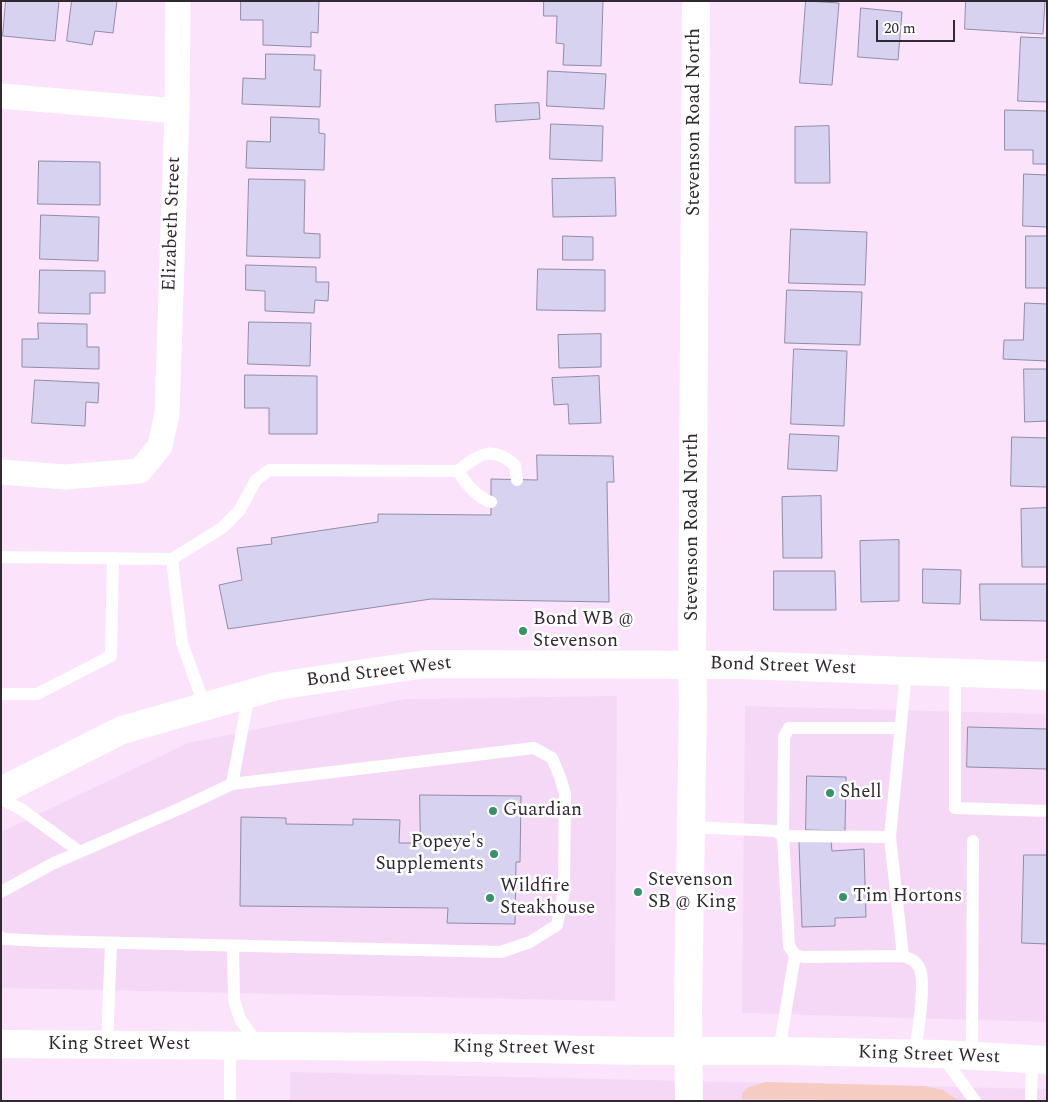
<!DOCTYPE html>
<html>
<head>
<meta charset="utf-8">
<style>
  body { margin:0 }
  #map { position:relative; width:1048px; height:1102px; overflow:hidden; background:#fbe4fb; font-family:Spectral,serif }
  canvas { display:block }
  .frame { position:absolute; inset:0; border:2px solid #312831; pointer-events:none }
  .scale { position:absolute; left:876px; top:20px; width:79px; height:22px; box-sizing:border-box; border:2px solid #312831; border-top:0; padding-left:6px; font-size:15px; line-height:18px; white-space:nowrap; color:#312831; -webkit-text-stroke:4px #fff; paint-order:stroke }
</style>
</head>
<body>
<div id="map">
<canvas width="1048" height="1102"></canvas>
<div class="frame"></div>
<div class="scale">20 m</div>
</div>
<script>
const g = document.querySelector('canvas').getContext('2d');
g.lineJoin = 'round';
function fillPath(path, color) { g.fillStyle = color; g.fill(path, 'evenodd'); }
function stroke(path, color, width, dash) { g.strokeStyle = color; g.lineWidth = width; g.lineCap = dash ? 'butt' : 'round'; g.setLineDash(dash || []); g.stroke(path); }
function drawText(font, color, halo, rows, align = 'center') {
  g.font = font + ' Spectral,serif'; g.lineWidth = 5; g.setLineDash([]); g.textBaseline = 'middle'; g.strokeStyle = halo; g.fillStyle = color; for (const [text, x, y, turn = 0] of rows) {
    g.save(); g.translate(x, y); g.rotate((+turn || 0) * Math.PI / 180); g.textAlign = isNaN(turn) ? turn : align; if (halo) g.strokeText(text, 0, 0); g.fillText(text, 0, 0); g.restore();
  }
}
const built = new Path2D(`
  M617 696 615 1001 1 988V832L188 743 405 699Z
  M745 706 1047 714V1022L742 1013Z
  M290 1072 1047 1089V1101H290Z`);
const green = new Path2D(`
  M766 1082 924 1086 943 1090 959 1101 742 1099V1093L749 1087Z`);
const building = new Path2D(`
  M6 1H59L55 41 3 36Z
  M72 1H117L113 33 95 31 92 45 67 41Z
  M241 1H319L318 33 311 32V47L263 45V20H241Z
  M544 1H603L601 66 563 65 564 44 556 43 557 16H544Z
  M806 1 839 3 832 85 800 83Z
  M966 1H1045L1043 34 965 29Z
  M861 8 902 12 898 60 858 57Z
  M1021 37 1047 38V102L1018 101Z
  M266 54 315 55 314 70H321L320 107 242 104 243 78 265 79Z
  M548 71 606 74 604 109 547 106Z
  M539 103 540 119 496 122 495 105Z
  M1005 110 1047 111V164H1033V150H1005Z
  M271 117 319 119V133L325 134 324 170 246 168 247 141 270 142Z
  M551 124 603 126 602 161 550 159Z
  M829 126 830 183H795V127Z
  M39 161 100 162V205L38 204Z
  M1024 174 1047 175V227L1023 226Z
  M615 178 616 216 553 217 552 179Z
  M249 179 305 180 304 233 320 234V258L247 256Z
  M41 215 99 217 98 261 40 259Z
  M791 229 867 232 865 285 789 283Z
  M563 236 593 237V260H563Z
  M1026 236H1047V288H1026Z
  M246 265 316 267V282H329L328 301 315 300 314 313 265 311V291L246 290Z
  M538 269 605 270V311L537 310Z
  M40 270 105 271V293H90V314L39 313Z
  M787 290 862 292 860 345 785 343Z
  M1025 303 1047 304V361L1003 359 1004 340H1023Z
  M249 322 311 323 310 366 248 364Z
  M38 323 87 324V347H99V369L22 367V339H38Z
  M601 334V367L559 368 558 335Z
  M794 349 847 351 844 426 791 424Z
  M1024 369H1047V421L1025 422Z
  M245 375 317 376V434H269V408H245Z
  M599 376 601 423 569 424 568 404 554 405 552 378Z
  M35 380 99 383 98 403 86 402 85 426 32 423Z
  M790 434 839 436 837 471 788 469Z
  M1012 437 1047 438V487L1011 486Z
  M537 455 613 456 614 482H607L609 602 431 599 228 629 219 585 242 580 237 548 272 544 271 538 378 522V514L491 515V479L537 480Z
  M821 496 822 558H783L782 497Z
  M1047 508V567H1022L1021 509Z
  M899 540V601L861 602 860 541Z
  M923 569 961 570 960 604 923 603Z
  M774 571H835L836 610H774Z
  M980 584H1047V621L981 620Z
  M968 727 1047 729V769L967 767Z
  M807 776 846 777 845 831 806 830Z
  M420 795 521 796 520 862H516L515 924 447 923 448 908 240 906 241 817 286 818V824L353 825V819L400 820 399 843H420Z
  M831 841 832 851 864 849 866 917 835 918V926L802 927 799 842Z
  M1024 855H1047V944L1022 943Z`);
const service = new Path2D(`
  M458 471C479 454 492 445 515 465L517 480
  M1 557 172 559 182 643 205 707
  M172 559 222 528 239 511 256 480 269 470 458 471C466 484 476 497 491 502
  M955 672V808L1047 811
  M1 694H37L111 656 113 558
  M901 728H789L784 737 783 836 890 837 906 672
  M232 784 249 694
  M1 799 21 809 80 852
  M691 827 776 831 783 836 789 946 795 955 803 957 903 956C910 959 915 960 919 967 927 981 917 1036 915 1054
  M890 837 903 956
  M1 892 52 864 181 808 232 784 534 748 552 758 560 777 565 794 564 891 557 925 530 942 501 952 45 941 4 939 1 937
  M233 946 234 1000 240 1019 259 1046
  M107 1045 111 943
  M779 1051 795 955
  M941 1054 975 1101
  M972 1057 973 841
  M230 1101V1046
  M1031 1101 1032 1060`);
const minor = new Path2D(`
  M1 96 177 111
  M1 472 65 477 140 471 160 446 167 414 177 111 178 1`);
const secondary = new Path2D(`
  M689 1101 688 1008 693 703 692 665 696 1`);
const primary = new Path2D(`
  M1 791 122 730 277 686 426 664 741 665 1047 676
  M1 1044 422 1047 643 1051H779L941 1054 1047 1060`);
const markers = [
  [523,631,5,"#379269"],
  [830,793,5,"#379269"],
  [493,811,5,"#379269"],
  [494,854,5,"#379269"],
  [638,892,5,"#379269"],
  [843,897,5,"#379269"],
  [490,898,5,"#379269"]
];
const streetNames = [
  ["Stevenson Road North",695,122,-90],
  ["Elizabeth Street",173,224,-88],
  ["Stevenson Road North",693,527,-90],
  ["Bond Street West",783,667,2],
  ["Bond Street West",379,673,-7],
  ["King Street West",119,1045],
  ["King Street West",524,1049,1],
  ["King Street West",929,1056,2]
];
const poiNames = [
  ["Bond WB @",533,620],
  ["Stevenson",533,642],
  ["Shell",840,793],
  ["Guardian",503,811],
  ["Popeye's",484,843,"right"],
  ["Supplements",484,865,"right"],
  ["Stevenson",648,881],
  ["SB @ King",648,903],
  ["Wildfire",500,887],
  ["Steakhouse",500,909],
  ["Tim Hortons",853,897]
];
fillPath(built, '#f5d8f5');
fillPath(green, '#f6cbc1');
fillPath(building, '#d7d2ef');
stroke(building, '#908ca6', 1);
stroke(service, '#fff', 12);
stroke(minor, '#fff', 25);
stroke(secondary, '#fff', 28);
stroke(primary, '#fff', 28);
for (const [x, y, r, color] of markers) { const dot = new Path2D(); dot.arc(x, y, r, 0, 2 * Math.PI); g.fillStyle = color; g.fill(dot); stroke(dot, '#fff', 2); }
drawText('19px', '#312831', '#fff', streetNames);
drawText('19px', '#312831', '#fff', poiNames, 'left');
</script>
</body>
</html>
